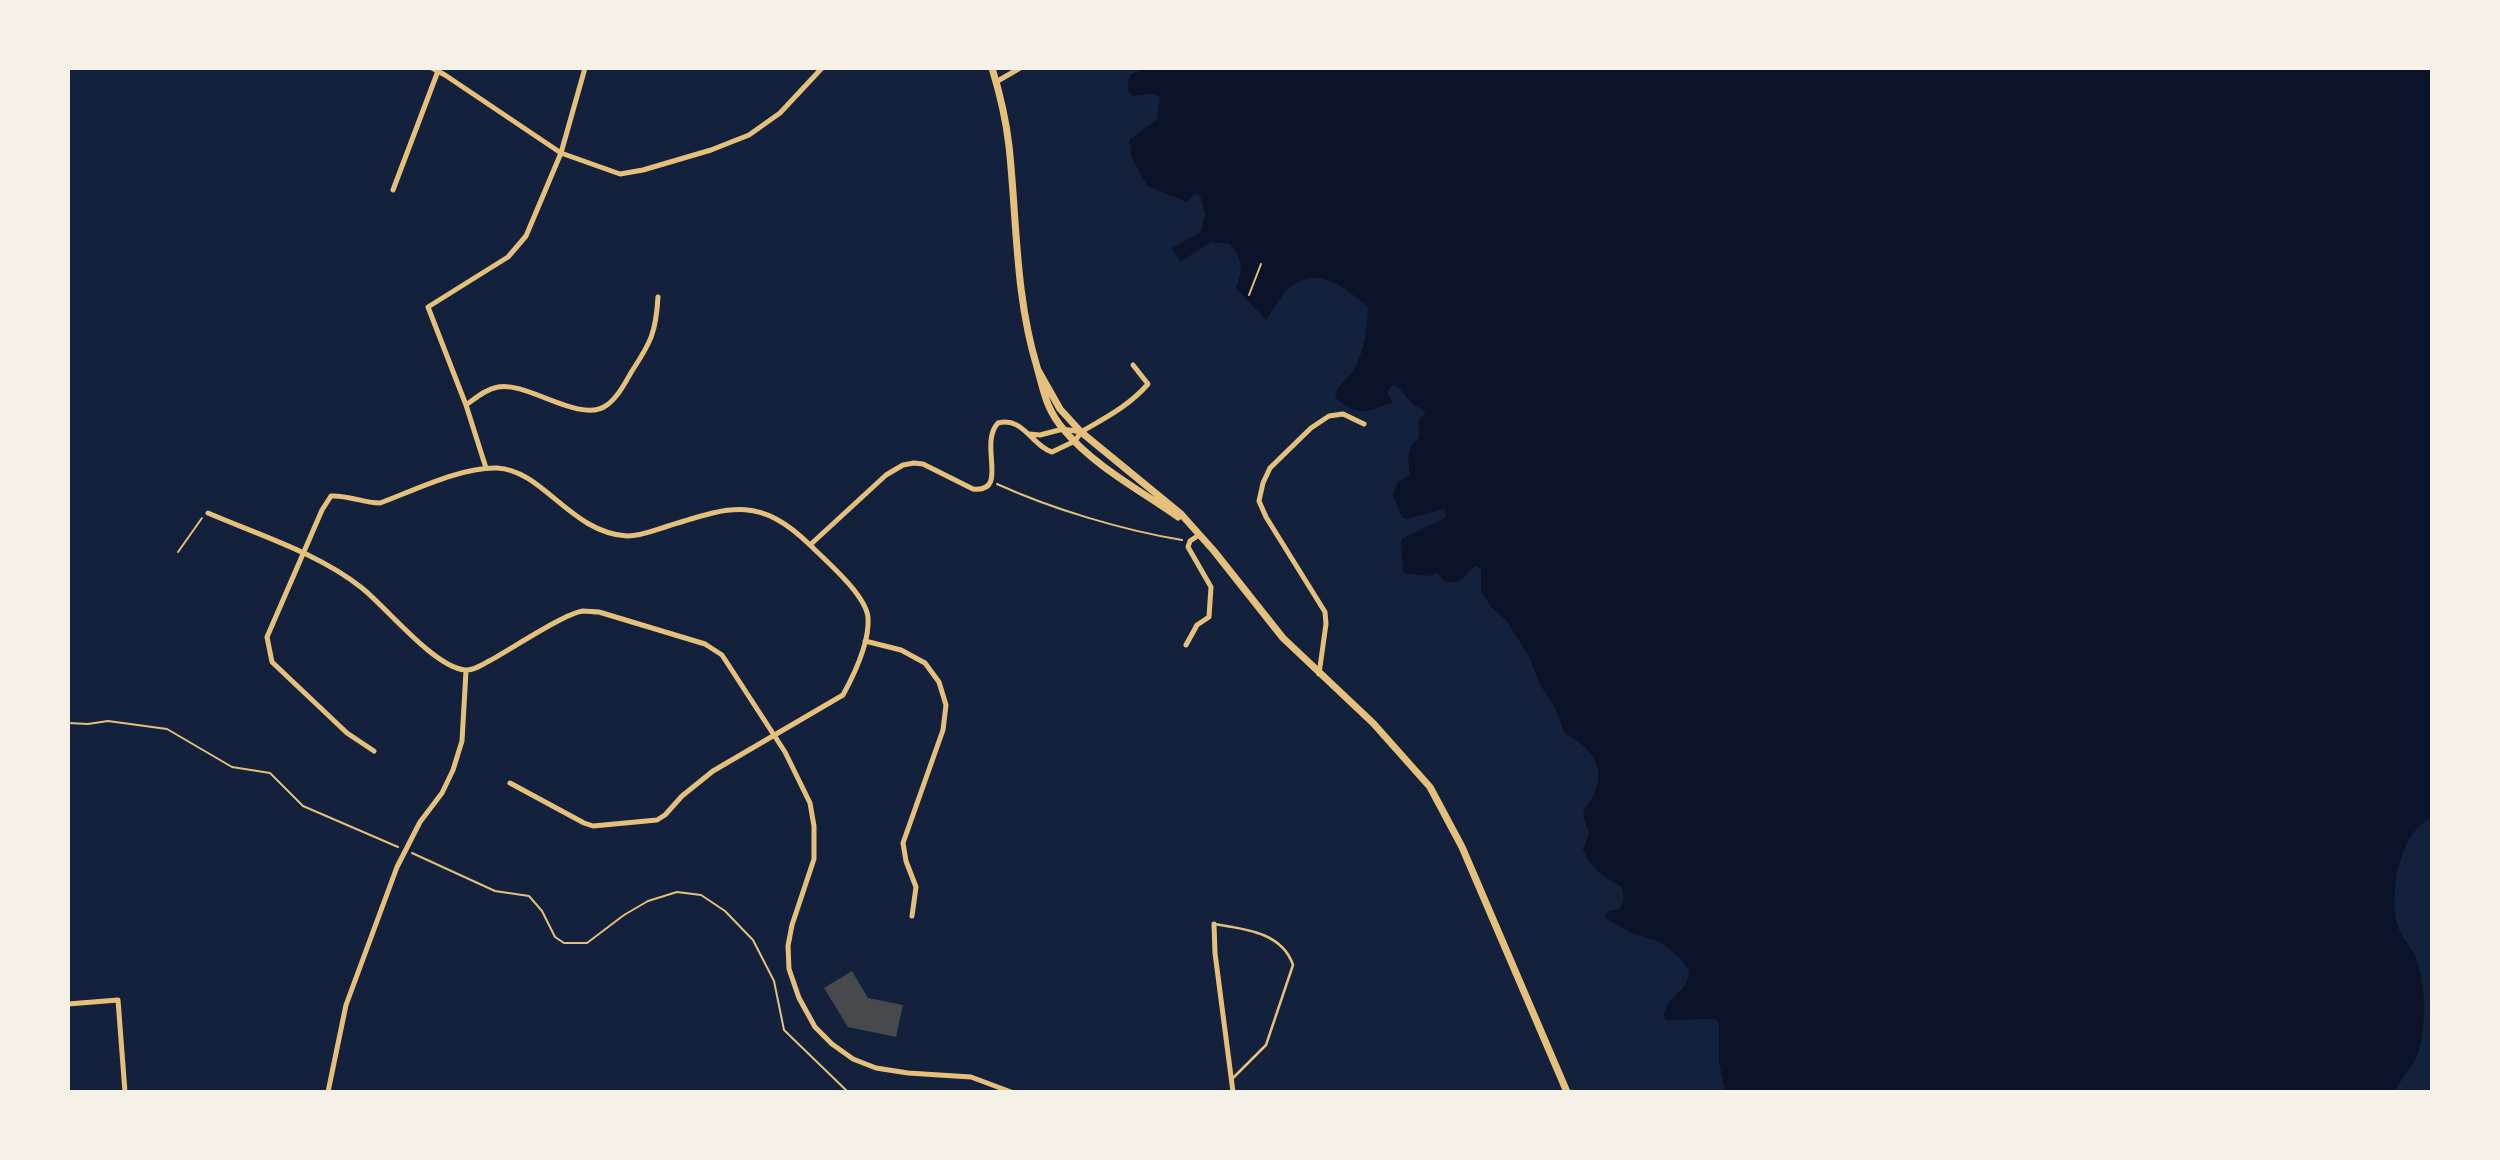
<!DOCTYPE html>
<html>
<head>
<meta charset="utf-8">
<style>
  body { margin:0 }
  #map { position:relative; width:2500px; height:1160px; overflow:hidden; background:#14213d; font-family:Karla,sans-serif }
  canvas { display:block }
  .frame { position:absolute; inset:0; border:70px solid #f6f1e7; pointer-events:none }
</style>
</head>
<body>
<div id="map">
<canvas width="2500" height="1160"></canvas>
<div class="frame"></div>
</div>
<script>
const g = document.querySelector('canvas').getContext('2d');
g.lineJoin = 'round';
function fillPath(path, color) { g.fillStyle = color; g.fill(path, 'evenodd'); }
function stroke(path, color, width, dash) { g.strokeStyle = color; g.lineWidth = width; g.lineCap = dash ? 'butt' : 'round'; g.setLineDash(dash || []); g.stroke(path); }
const water = new Path2D(`
  M1147 68H2432V818C2399 831 2390 892 2397 923 2400 936 2409 944 2415 955 2420 964 2424 993 2424 1003 2425 1014 2422 1046 2417 1056 2411 1068 2401 1080 2394 1092H1725L1719 1061V1024L1715 1019 1666 1020 1663 1016C1665 1011 1667 1004 1671 1000 1681 988 1688 988 1689 970L1679 957 1660 942 1632 933 1605 918 1606 912 1620 908 1624 900 1622 887C1604 878 1591 869 1583 850L1589 833 1585 822 1583 811C1609 780 1601 751 1565 734L1555 708 1541 686 1528 655 1506 620 1491 607 1481 591V569L1477 566C1462 572 1467 585 1445 582L1437 573 1428 576 1403 573 1401 539 1447 517 1444 509 1407 519 1402 518 1393 495 1397 483 1409 475C1410 467 1407 459 1409 452 1413 436 1423 447 1418 422L1426 411C1408 404 1408 397 1396 385L1391 386 1387 393 1393 402C1368 412 1357 418 1335 397 1339 382 1347 380 1354 369 1365 350 1367 328 1368 307 1344 286 1313 262 1285 292 1278 301 1272 311 1266 320L1236 288C1243 269 1243 260 1230 244L1211 242 1180 262 1172 248 1201 232 1205 214 1200 195 1194 194 1187 202 1147 186 1132 158 1129 140 1157 119 1160 96 1149 94 1133 96 1128 91V82L1131 74Z`);
const building = new Path2D(`
  M852 971 868 998 903 1005 896 1037 848 1027 824 988Z`);
const path = new Path2D(`
  M1249 295 1261 264
  M997 484C1052 509 1122 530 1182 540
  M178 552 202 518
  M68 723 88 724 108 721 167 729 232 767 270 773 303 806 398 847
  M412 853 495 891 529 896 542 911 555 937 564 943H587L624 915 648 901 677 892 701 895 725 911 753 940 774 981 784 1030 848 1092`);
const service = new Path2D(`
  M1214 924C1244 929 1282 932 1293 965L1266 1045 1231 1080`);
const minor = new Path2D(`
  M432 68 445 75 561 153 620 174 643 170 711 150 749 135 780 113 822 68
  M996 82 1020 68
  M393 190 438 71
  M466 405C476 398 486 389 498 387 527 381 581 425 607 405 618 397 625 383 632 371 651 342 656 332 658 297
  M1081 432C1105 418 1129 406 1148 384L1133 365
  M1029 434 1040 435 1063 429 1081 432
  M486 468 466 405 428 307 508 257 526 236 561 153 585 68
  M208 513C259 535 318 553 362 588 387 608 434 667 465 670 473 671 482 665 489 661 510 650 565 613 583 611 588 611 594 612 599 612L705 644 722 655 785 752 810 803 814 826V859L792 925 788 946 789 969 799 998 815 1027 832 1044 853 1059 876 1068 908 1073 971 1077 1011 1092
  M865 641 901 650 925 663 939 682 946 705 943 730 903 843 906 861 916 887 912 916
  M1186 645 1197 625 1209 617 1211 587 1188 547 1190 541 1199 535
  M1319 674 1326 624 1325 612 1266 517 1259 501 1263 483 1270 468 1311 428 1329 416 1343 414 1364 424
  M374 751 347 733 272 662 267 637 322 510 331 496C349 495 362 503 380 503 415 490 461 467 497 468 543 470 571 533 627 536 641 536 655 530 668 526 729 507 759 495 810 545L886 475 903 465 914 463 923 464 973 489C1010 493 978 444 998 423 1023 416 1032 446 1052 452L1075 441 1081 432
  M510 783 584 823 593 826 657 820 665 815 682 796 713 771 843 695C855 673 870 642 868 617 865 594 826 561 810 545
  M1214 924 1215 953 1233 1092
  M68 1004 118 1000 125 1092
  M328 1092 346 1005 397 867 420 822 442 793 453 770 462 741 466 671`);
const tertiary = new Path2D(`
  M992 68C1000 94 1006 120 1009 146 1017 220 1015 295 1037 367 1044 392 1046 409 1064 430 1094 466 1140 490 1178 517
  M1038 370 1060 409 1081 432 1181 514 1214 551 1283 638 1373 723 1430 787 1462 847 1567 1092`);
fillPath(water, '#0b132b');
fillPath(building, '#48494c');
stroke(path, '#e5c07b', 2);
stroke(service, '#e5c07b', 2.5);
stroke(minor, '#e5c07b', 5);
stroke(tertiary, '#e5c07b', 7);
</script>
</body>
</html>
